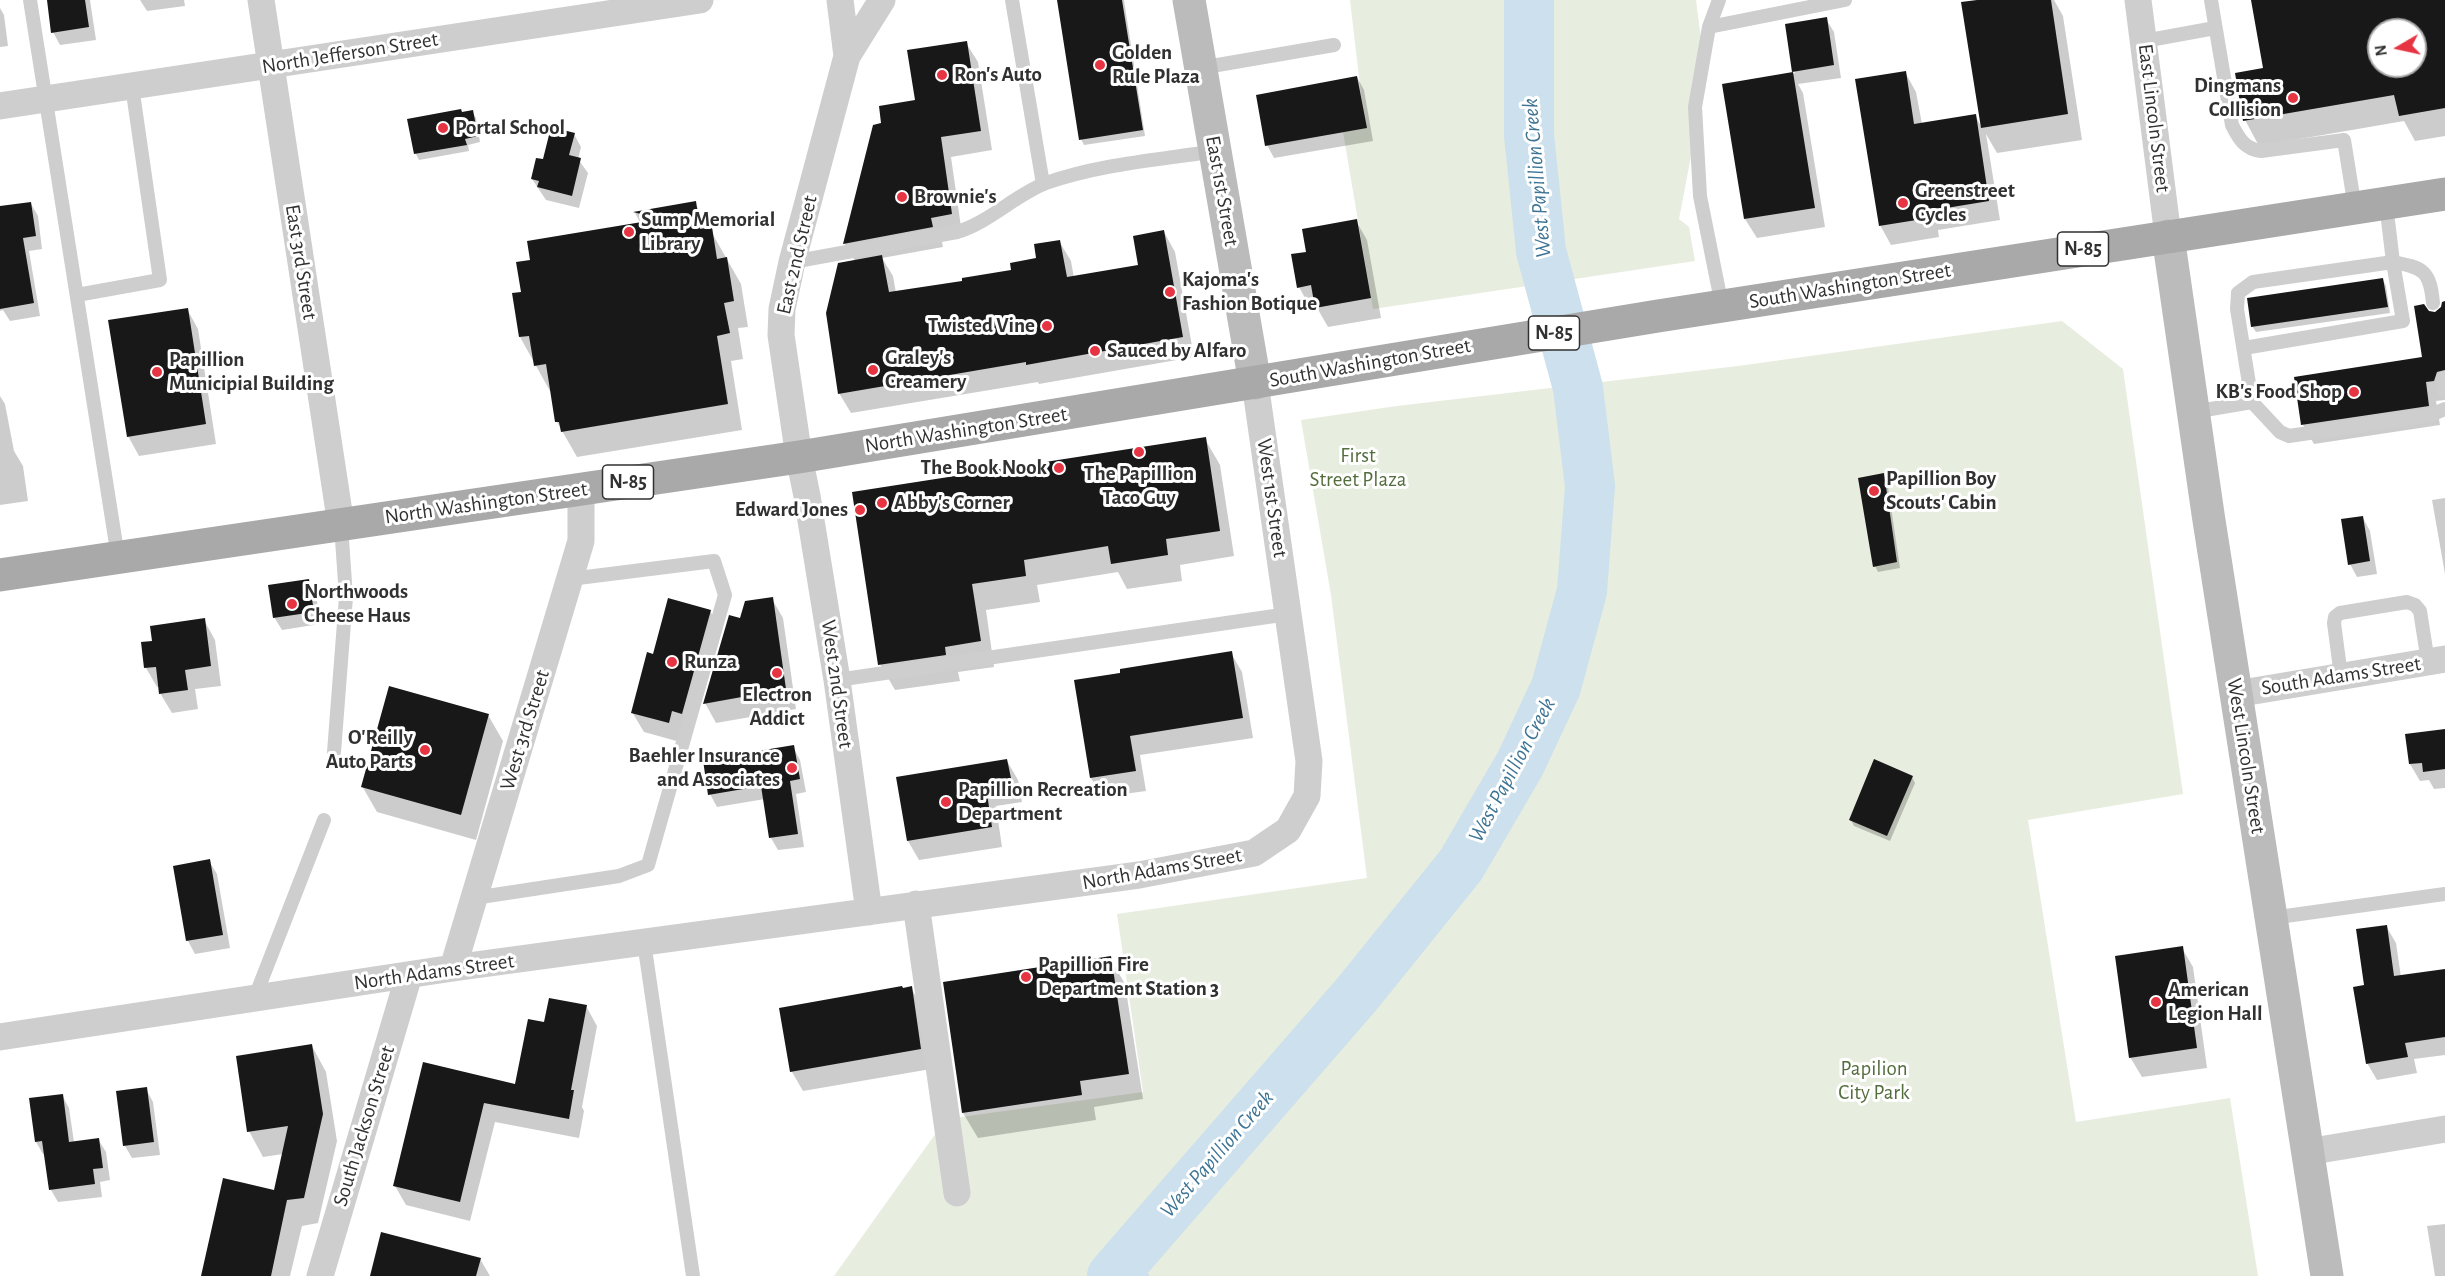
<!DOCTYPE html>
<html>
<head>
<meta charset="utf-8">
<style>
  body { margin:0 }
  #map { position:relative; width:2445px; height:1276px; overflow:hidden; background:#fff; font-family:"Alegreya Sans",sans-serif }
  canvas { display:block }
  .north { position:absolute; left:2367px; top:18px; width:60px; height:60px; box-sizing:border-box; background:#fff; border:2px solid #adadad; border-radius:50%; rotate:261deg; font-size:16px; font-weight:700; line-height:24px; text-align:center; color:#313131 }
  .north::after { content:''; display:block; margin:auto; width:21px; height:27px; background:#e63443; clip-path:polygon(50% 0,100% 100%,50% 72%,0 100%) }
</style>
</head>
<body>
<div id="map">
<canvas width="2445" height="1276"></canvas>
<div class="north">N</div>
</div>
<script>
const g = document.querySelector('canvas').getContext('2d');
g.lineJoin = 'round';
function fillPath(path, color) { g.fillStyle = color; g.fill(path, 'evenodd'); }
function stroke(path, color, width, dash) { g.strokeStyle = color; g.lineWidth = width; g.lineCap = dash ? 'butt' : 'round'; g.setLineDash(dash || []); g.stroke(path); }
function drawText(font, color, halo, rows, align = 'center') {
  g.font = font + ' "Alegreya Sans",sans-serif'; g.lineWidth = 6; g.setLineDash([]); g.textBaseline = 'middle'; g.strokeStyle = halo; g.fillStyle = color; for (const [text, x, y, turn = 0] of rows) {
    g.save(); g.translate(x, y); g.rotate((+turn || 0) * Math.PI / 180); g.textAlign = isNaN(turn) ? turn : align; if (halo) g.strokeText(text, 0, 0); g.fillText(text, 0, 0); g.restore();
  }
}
const green = new Path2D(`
  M1350 0H1696L1706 78 1679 219 1689 227 1695 261 1373 309 1343 132 1365 128Z
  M2062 321 2123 369 2183 794 2028 820 2076 1122 2230 1098 2258 1276H834L946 1119 1143 1092 1117 914 1367 878 1331 595 1301 420 1397 406 1738 366Z`);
const shadow = new Path2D(`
  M48 0H90L96 40 60 45 53 32Z
  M140 0H184L185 6 147 11Z
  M1059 0H1124L1145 136 1084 145 1081 139Z
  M1987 0H2054L2063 16 2082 140 1997 153 1986 134 2000 220 1938 230 1939 237 1891 245 1880 225 1905 72 1916 92 1922 124 1975 115 1982 128Z
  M2253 0H2445V136L2415 141 2404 121 2259 146 2245 120 2265 69ZM2379 30H2415V66H2379Z
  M0 8 4 15 8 46 0 47Z
  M1826 19 1834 32 1841 78 1798 84 1803 93 1825 227 1757 238 1745 219 1724 85 1795 73 1794 71Z
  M966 43 978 62 992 150 951 157 962 234 941 237 943 247 882 258 893 276 896 293 964 282 1013 271 1038 259 1059 241 1071 261 1074 278 1140 266 1164 232 1175 252 1194 357 1039 384 1038 382 851 413 839 393 855 261 844 243 883 124 916 101Z
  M1357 77 1364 90 1373 141 1274 158 1267 145Z
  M472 112 476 118 480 142 468 145 469 151 419 160 416 154 409 120Z
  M574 134 581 147 578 159 588 173 579 208 546 200 532 179 544 161Z
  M695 203 741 284 748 327 738 328 743 359 731 361 742 430 577 457 557 422 552 390 550 391 520 337 513 295 522 293 532 261 641 224 635 213Z
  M31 204 38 216 42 249 29 251 40 316 10 321 3 310 0 311V208Z
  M1356 221 1367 240 1381 318 1328 327 1316 306 1310 307 1299 287 1308 253Z
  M2383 280 2386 286 2390 313 2256 332 2252 326Z
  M2445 303V400L2436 401 2440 425 2314 444 2303 425 2424 359 2428 312 2435 313Z
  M187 309 198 329 216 444 139 456 128 436Z
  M0 396 5 404 14 451 23 466 28 501 0 505Z
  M1205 439 1220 465 1234 556 1180 565 1182 581 1127 589 1118 572 1037 585 1040 602 986 610 994 667 958 672 960 681 895 690 880 664 853 493Z
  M1883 474 1887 480 1900 568 1878 572 1875 566Z
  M2445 498V574L2432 500Z
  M2363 518 2370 531 2377 574 2357 577 2350 564Z
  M308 581 316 593 320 624 282 630 274 617Z
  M772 599 783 618 796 709 716 723 705 703Z
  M710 611 722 631 680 742 644 732 632 712 654 656Z
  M204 620 215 640 221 686 195 689 198 709 172 713 160 693V687H157L146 668 143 644 153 642Z
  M1231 653 1242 672 1253 738 1140 755 1146 791 1102 797 1091 778 1076 681Z
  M488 715 503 741 476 840 377 812 362 786Z
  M2445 730V788L2434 789 2429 780 2420 781 2410 764Z
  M793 747 800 760 806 792 796 794 804 847 778 850 771 838 765 799 717 807 710 794Z
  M1007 761 1018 780 1022 802 996 806 1002 847 919 860 908 841Z
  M1912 777 1915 783 1890 841 1854 826 1851 820Z
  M209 861 217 874 230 948 195 954 188 941 175 867Z
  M2386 926 2396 943 2401 977 2445 970V1055L2414 1059 2417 1073 2377 1080 2367 1063 2365 987Z
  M2182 948 2193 967 2207 1068 2142 1077 2130 1057Z
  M1110 958 1125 984 1143 1099 1094 1107 1096 1120 978 1138 963 1113Z
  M911 988 922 1007 931 1069 803 1091 792 1072 781 1009Z
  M586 1006 597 1026 582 1107 584 1111 579 1138 495 1122 470 1221 406 1205 395 1186 425 1064 516 1086 546 1024Z
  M312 1046 326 1072 337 1141 318 1223 302 1226 290 1276H202L275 1191 283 1154 263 1157 249 1131Z
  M146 1089 153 1102 160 1155 132 1158 125 1146Z
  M62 1095 69 1108 74 1142 98 1139 106 1152 110 1180 100 1182 102 1197 58 1202 51 1190 46 1154H43L36 1142Z
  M2445 1224V1276H2435L2427 1226Z
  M480 1259 490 1276H372Z`);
const stream = new Path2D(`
  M1131 1253 1145 1276`);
const river = new Path2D(`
  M1112 1276 1357 994 1461 865 1520 764 1556 687 1582 591 1590 486 1578 388 1541 251 1529 135V0`);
const building = new Path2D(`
  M47 0H85L89 27 51 33Z
  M1057 0H1122L1143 130 1079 140Z
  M1977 0H2051L2068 114 1981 128 1961 2Z
  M2251 0H2445V108L2399 116 2394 95 2243 121 2235 73 2263 68ZM2379 30H2415V66H2379Z
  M1827 17 1834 65 1792 72 1785 24Z
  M967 41 981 131 941 137 952 214 931 218 933 227 843 244 873 125 881 123 879 106 915 100 907 50Z
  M1906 71 1914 124 1976 114 1989 201 1928 211 1929 218 1879 226 1855 79Z
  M1793 72 1815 208 1744 219 1722 84Z
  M1357 76 1367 128 1265 146 1256 95Z
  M461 109 462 112 473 110 478 136 465 139 467 145 414 154 407 119Z
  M551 127 575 133 569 155 581 158 572 196 537 187 539 181 531 179 536 158 543 159Z
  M696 201 700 229 712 227 717 259 727 257 734 301 724 303 730 333 717 336 728 404 561 432 559 422H555L546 364 534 366 529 336 519 337 512 293 521 292 516 262 530 260 527 241 660 219 633 212Z
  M31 202 36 236 23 238 34 303 0 309V206Z
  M1357 219 1371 298 1315 308 1311 285 1297 288 1291 254 1306 252 1302 229Z
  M1164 230 1183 337 1026 365V362L838 394 826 313 838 263 882 255 889 292 962 281V278L1011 270 1010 263 1036 258 1034 244 1060 240 1067 277 1138 265 1133 236Z
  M2383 278 2388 307 2251 327 2247 298Z
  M2445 301V370L2437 372 2434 381 2426 382 2429 406 2301 425 2294 377 2422 357 2414 306 2424 304 2429 311 2435 312 2441 307 2442 302Z
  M188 308 206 424 127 437 108 320Z
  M1206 437 1220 531 1166 539 1168 555 1111 564 1108 546 1024 560 1026 576 972 584 981 641 945 647 946 655 878 665 852 492Z
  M1884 473 1897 562 1873 567 1858 478Z
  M2363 516 2370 561 2348 565 2341 519Z
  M309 579 314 612 273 618 268 585Z
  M773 597 786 689 703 704 729 615 740 618 745 601Z
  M668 598 711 610 682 714 672 711 669 723 631 713 647 652 653 654Z
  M205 618 211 666 185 670 188 690 159 694 156 667 144 668 141 642 152 641 150 626Z
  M1232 651 1243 718 1130 736 1136 771 1090 778 1074 680 1120 673V669Z
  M389 686 489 714 461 815 361 787Z
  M2445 729V769L2423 772 2422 763 2409 764 2405 734Z
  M794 745 800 779 790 781 798 834 769 838 761 786 708 795 703 760Z
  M1007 759 1012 783 986 787 992 827 907 841 896 777Z
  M1874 759 1913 776 1887 836 1849 820Z
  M210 859 223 935 186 941 173 866Z
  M2387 925 2394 976 2445 969V1037L2405 1043 2408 1057 2366 1064 2353 987 2364 985 2356 929Z
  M2183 946 2197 1048 2129 1058 2115 956Z
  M1111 956 1129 1074 1080 1081 1082 1095 962 1113 943 982Z
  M902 986 903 988 912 986 921 1049 790 1072 779 1008Z
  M549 998 587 1005 571 1090H574L569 1119 484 1103 460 1202 393 1186 423 1062 515 1084 528 1019 544 1022Z
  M312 1044 323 1114 304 1198 287 1200 271 1276H201L223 1178 274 1190 288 1126 247 1132 236 1056Z
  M147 1087 154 1142 123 1146 116 1091Z
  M63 1094 69 1142 99 1138 103 1168 93 1169 95 1184 49 1190 42 1141 35 1142 29 1098Z
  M381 1232 481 1258 476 1276H370Z`);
const lane = new Path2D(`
  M30 0 118 557
  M1012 0 1043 184
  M1719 0 1709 27 1695 107 1700 196 1722 306
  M2211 0 2232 125C2239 139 2245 149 2261 151L2344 140 2355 208
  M1709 27 1845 0
  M2144 41 2215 28
  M1200 68 1334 45
  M2386 204 2393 262C2423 268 2430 270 2433 303
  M792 262 957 232C990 222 1015 195 1046 183 1100 164 1158 160 1215 151
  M77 295 160 280 132 86
  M2443 379 2445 391
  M2252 402 2280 432 2289 436 2431 415 2445 409
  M2193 412 2252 402 2237 309 2238 293 2253 282 2393 262 2403 321 2244 348
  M2341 676 2334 623 2335 617 2340 613 2407 602 2415 605 2420 611 2428 662
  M837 680 1288 614
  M334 752 346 597 341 525
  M474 898 619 876 648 865 725 595 714 561 570 579
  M2271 918 2445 894
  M644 942 693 1276
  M255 997 324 820`);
const street = new Path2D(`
  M261 0 341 525
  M840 0 847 56
  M2138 0 2168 236
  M0 106 700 0
  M2236 694 2445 659
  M916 904 957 1193
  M869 912 837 680 807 496 799 457 781 335 782 309 792 262 847 56 882 0
  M453 968 581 541V489
  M0 1037 453 968 1139 875 1254 853 1288 830 1307 796 1309 761 1255 383
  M2307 1152 2445 1129
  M320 1276 409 975`);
const secondary = new Path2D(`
  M1189 0 1255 383
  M2168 236 2208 514 2327 1276`);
const primary = new Path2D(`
  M0 575 799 457 1658 316 2445 194`);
const markers = [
  [1100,65,6,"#e63443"],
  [942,75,6,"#e63443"],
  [2293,98,6,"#e63443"],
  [443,128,6,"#e63443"],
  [902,197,6,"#e63443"],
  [1903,203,6,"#e63443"],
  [629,232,6,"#e63443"],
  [1170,292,6,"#e63443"],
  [1047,326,6,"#e63443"],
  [1095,351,6,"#e63443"],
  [873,370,6,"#e63443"],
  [157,372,6,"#e63443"],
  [2354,392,6,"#e63443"],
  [1139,452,6,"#e63443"],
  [1059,468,6,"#e63443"],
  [1874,491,6,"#e63443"],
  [882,503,6,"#e63443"],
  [860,510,6,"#e63443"],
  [292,604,6,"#e63443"],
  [672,662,6,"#e63443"],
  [777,673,6,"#e63443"],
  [425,750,6,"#e63443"],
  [792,768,6,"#e63443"],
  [946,802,6,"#e63443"],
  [1026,977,6,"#e63443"],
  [2156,1002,6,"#e63443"]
];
const shields = [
  [2083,249,51],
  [1554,333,51],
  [628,482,51]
];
const shieldNames = [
  ["N-85",2083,249],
  ["N-85",1554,333],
  ["N-85",628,482]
];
const streetNames = [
  ["North Jefferson Street",350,53,-9],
  ["East Lincoln Street",2154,118,83],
  ["East 1st Street",1222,191,80],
  ["East 2nd Street",797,255,-77],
  ["East 3rd Street",301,262,81],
  ["South Washington Street",1850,286,-9],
  ["South Washington Street",1370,363,-10],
  ["North Washington Street",966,430,-9],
  ["West 1st Street",1272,498,82],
  ["North Washington Street",486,503,-8],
  ["South Adams Street",2341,676,-9],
  ["West 2nd Street",837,684,82],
  ["West 3rd Street",525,730,-73],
  ["West Lincoln Street",2246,756,81],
  ["North Adams Street",1162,869,-10],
  ["North Adams Street",434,972,-8],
  ["South Jackson Street",364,1126,-73]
];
const poiNames = [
  ["Golden",1112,53],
  ["Rule Plaza",1112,77],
  ["Ron's Auto",954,75],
  ["Dingmans",2281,86,"right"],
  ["Collision",2281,110,"right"],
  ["Portal School",455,128],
  ["Greenstreet",1915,191],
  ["Cycles",1915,215],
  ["Brownie's",914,197],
  ["Sump Memorial",641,220],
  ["Library",641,244],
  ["Kajoma's",1182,280],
  ["Fashion Botique",1182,304],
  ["Twisted Vine",1035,326,"right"],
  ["Sauced by Alfaro",1107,351],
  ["Graley's",885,358],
  ["Creamery",885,382],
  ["Papillion",169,360],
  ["Municipial Building",169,384],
  ["KB's Food Shop",2342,392,"right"],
  ["The Book Nook",1047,468,"right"],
  ["The Papillion",1139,474,"center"],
  ["Taco Guy",1139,498,"center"],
  ["Papillion Boy",1886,479],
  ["Scouts' Cabin",1886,503],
  ["Abby's Corner",894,503],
  ["Edward Jones",848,510,"right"],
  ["Northwoods",304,592],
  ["Cheese Haus",304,616],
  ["Runza",684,662],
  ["Electron",777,695,"center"],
  ["Addict",777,719,"center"],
  ["O'Reilly",413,738,"right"],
  ["Auto Parts",413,762,"right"],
  ["Baehler Insurance",780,756,"right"],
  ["and Associates",780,780,"right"],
  ["Papillion Recreation",958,790],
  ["Department",958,814],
  ["Papillion Fire",1038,965],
  ["Department Station 3",1038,989],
  ["American",2168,990],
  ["Legion Hall",2168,1014]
];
const parkNames = [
  ["First",1358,456],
  ["Street Plaza",1358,480],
  ["Papilion",1874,1069],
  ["City Park",1874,1093]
];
const waterNames = [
  ["West Papillion Creek",1537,178,-95],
  ["West Papillion Creek",1512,770,-62],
  ["West Papillion Creek",1217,1154,-49]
];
fillPath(green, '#e7eddf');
fillPath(shadow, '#0003');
stroke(stream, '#cce0ed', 8);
stroke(river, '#cce0ed', 50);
fillPath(building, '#181818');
stroke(lane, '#cecece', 14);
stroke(street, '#cecece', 27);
stroke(secondary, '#bbb', 33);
stroke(primary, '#a9a9a9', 33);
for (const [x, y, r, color] of markers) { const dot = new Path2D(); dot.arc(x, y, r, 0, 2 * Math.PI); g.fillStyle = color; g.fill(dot); stroke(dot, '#fff', 2); }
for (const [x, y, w] of shields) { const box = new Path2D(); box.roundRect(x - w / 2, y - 17, w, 34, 4.5); g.fillStyle = '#fff'; g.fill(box); stroke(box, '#313131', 1.5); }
drawText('bold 20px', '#313131', null, shieldNames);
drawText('21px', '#313131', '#fff', streetNames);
drawText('bold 21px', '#313131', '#fff', poiNames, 'left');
drawText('21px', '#546d3d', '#fff', parkNames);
drawText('italic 22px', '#3d7494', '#fff', waterNames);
</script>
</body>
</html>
